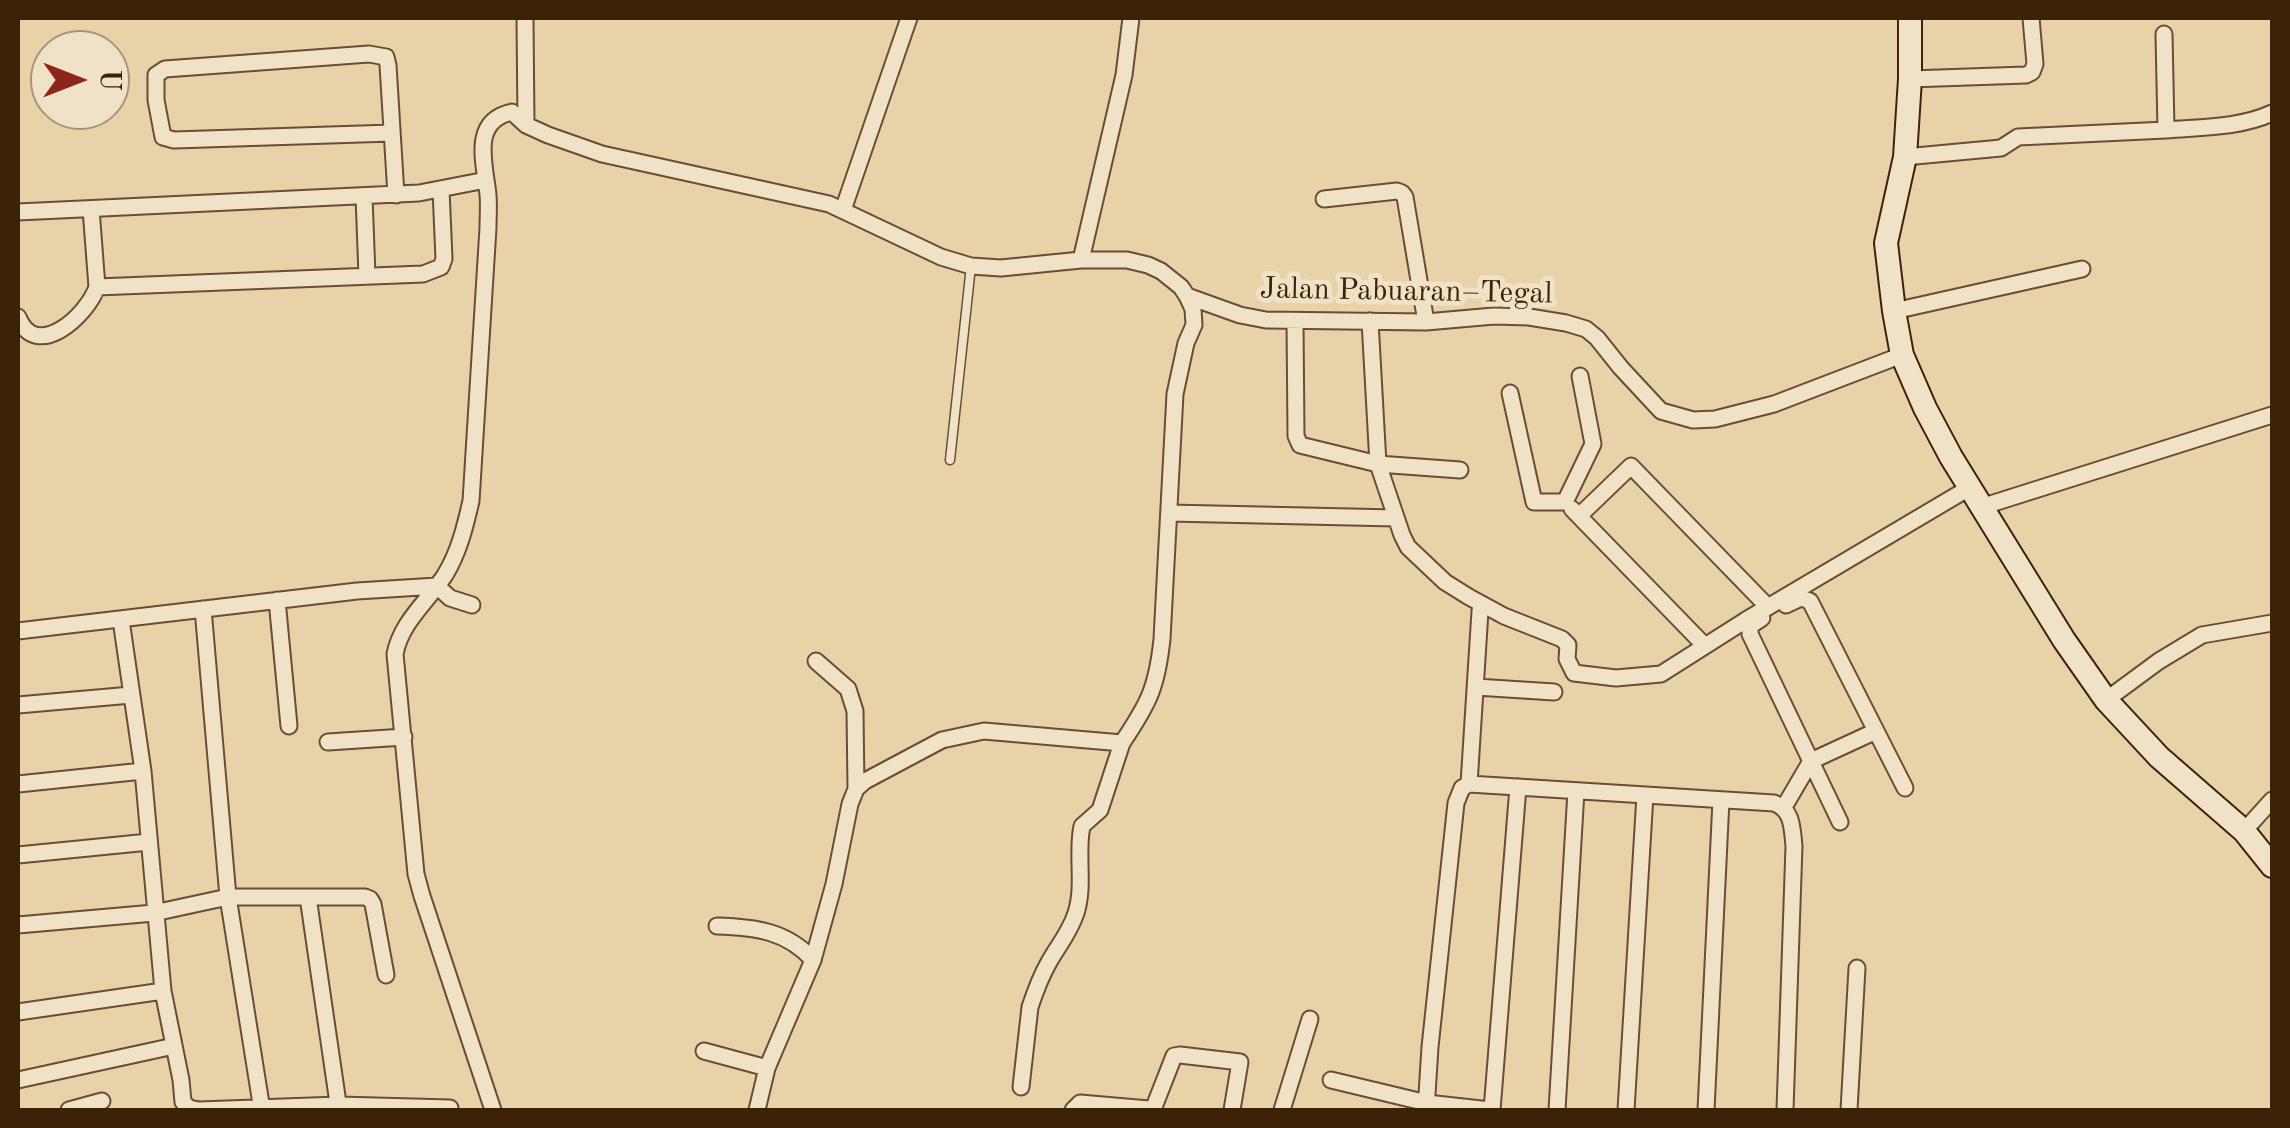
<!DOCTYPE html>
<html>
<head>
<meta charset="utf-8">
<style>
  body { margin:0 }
  #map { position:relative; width:2290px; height:1128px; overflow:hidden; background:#e8d2a8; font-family:"Old Standard TT",serif }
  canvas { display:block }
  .frame { position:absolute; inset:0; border:20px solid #3d220a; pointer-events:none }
  .north { position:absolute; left:30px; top:30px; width:100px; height:100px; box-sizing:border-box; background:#f0e2c6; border:2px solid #a8957b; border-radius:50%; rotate:90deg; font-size:28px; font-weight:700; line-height:40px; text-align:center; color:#3d220a }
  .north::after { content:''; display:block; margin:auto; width:35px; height:45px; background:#8f2418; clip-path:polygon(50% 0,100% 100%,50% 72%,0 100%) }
</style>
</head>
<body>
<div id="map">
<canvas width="2290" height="1128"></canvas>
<div class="frame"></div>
<div class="north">U</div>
</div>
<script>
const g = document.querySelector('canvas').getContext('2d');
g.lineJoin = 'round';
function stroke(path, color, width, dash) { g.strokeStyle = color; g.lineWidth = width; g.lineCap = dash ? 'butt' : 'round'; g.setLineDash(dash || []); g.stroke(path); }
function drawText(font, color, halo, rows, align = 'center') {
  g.font = font + ' "Old Standard TT",serif'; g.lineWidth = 10; g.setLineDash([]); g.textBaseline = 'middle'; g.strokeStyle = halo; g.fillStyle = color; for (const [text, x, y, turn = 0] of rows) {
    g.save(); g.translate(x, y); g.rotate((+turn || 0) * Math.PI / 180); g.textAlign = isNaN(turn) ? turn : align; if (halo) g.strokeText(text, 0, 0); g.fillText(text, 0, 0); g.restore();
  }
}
const lane = new Path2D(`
  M950 460 971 266`);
const street = new Path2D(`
  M525 18 526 125 548 135 602 154 829 204 941 257 971 266 1001 268 1081 260H1127L1148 265 1161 271 1181 287 1187 296 1240 315 1266 320 1426 322 1494 316 1529 317 1566 323 1586 329 1597 338 1621 368 1661 411 1693 420 1715 419 1774 404 1902 355
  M1910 79 2026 75 2032 72 2035 64 2031 18
  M2166 130C2202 127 2239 128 2272 113
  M392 133 174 140 163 137 156 100V75L165 69 369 54 386 57 388 65 396 195
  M1905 157 2001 148 2018 137 2166 130 2164 34
  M364 196 367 276
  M1324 199 1397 191 1402 193 1405 197 1426 322
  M843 210 909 18
  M18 212 419 193 486 180
  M1081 260 1124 75 1131 18
  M97 287 423 274 441 267 444 259 441 189
  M1894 311 2082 269
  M18 317C36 362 87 316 97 287L91 209
  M1295 321 1296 436 1300 445 1378 464 1460 470
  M1370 321 1378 464 1402 535 1408 547 1445 582 1469 597 1504 616 1562 639 1568 645 1567 659 1574 673 1616 678 1661 674 1746 620 1969 488
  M1510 393 1534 502H1565L1593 444 1580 376
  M1981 507 2272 415
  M1572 509 1705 646
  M1169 513 1396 518
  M1579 516 1631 466 1768 607
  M277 600 289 726
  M1786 605 1801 598 1810 601 1905 788
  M203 609 228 897 262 1110
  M1762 618 1750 626V634L1840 822
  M121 620 143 771 163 991 181 1080 183 1102 189 1108 199 1110 339 1105 450 1108
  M18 631 357 591 437 586 450 598 472 605
  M816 661 848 689 855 711 856 789
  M1476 687 1554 692
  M2106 700 2159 661 2202 635 2272 623
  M18 705 131 695
  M328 742 404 737
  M18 784 143 771
  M1469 784 1480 611
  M1784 807 1811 761 1876 731
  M2244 831 2272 800
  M18 855 149 842
  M308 897 339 1110
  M18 925 154 913 228 897H365L370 899 373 904 386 975
  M717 926C755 927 787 931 813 960
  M18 1012 163 991
  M704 1051 767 1068
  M18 1080 174 1046
  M1331 1080 1427 1103 1490 1110
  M1021 1087 1030 1007C1035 992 1041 976 1049 962 1058 946 1070 932 1076 913 1085 885 1076 854 1082 826L1100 810 1122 743
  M69 1110 102 1101
  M493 1110 422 896 416 874 395 654C401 622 428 601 445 575 459 552 465 527 471 501L488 228C488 217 489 206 488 195 485 164 470 121 512 112L526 125
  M757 1110 767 1068 813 960 834 884 850 804 856 789 865 781 942 740 984 731 1122 743C1149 703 1157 687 1162 639L1175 394 1186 343 1194 325 1193 309 1187 296
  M1073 1110 1080 1103 1149 1109 1154 1107 1174 1056 1180 1055 1240 1062 1232 1110
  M1282 1110 1310 1019
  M1426 1110 1430 1047 1456 803 1462 788 1469 784 1774 803C1793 810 1792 828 1794 846L1785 1110
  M1492 1110 1518 787
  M1557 1110 1576 791
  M1626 1110 1645 795
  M1706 1110 1721 800
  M1849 1110 1857 968`);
const secondary = new Path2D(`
  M1910 18V79L1905 157 1886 243 1894 311 1902 355 1925 408 1951 457 2064 640 2106 700 2159 757 2244 831 2272 866`);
const streetNames = [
  ["Jalan Pabuaran–Tegal",1406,292,1]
];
stroke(lane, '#684e32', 11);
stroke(street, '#684e32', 19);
stroke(secondary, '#3d220a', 26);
stroke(lane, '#f0e2c6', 8);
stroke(street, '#f0e2c6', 15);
stroke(secondary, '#f0e2c6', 22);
drawText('30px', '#3d220a', '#f0e2c6', streetNames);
</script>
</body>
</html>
